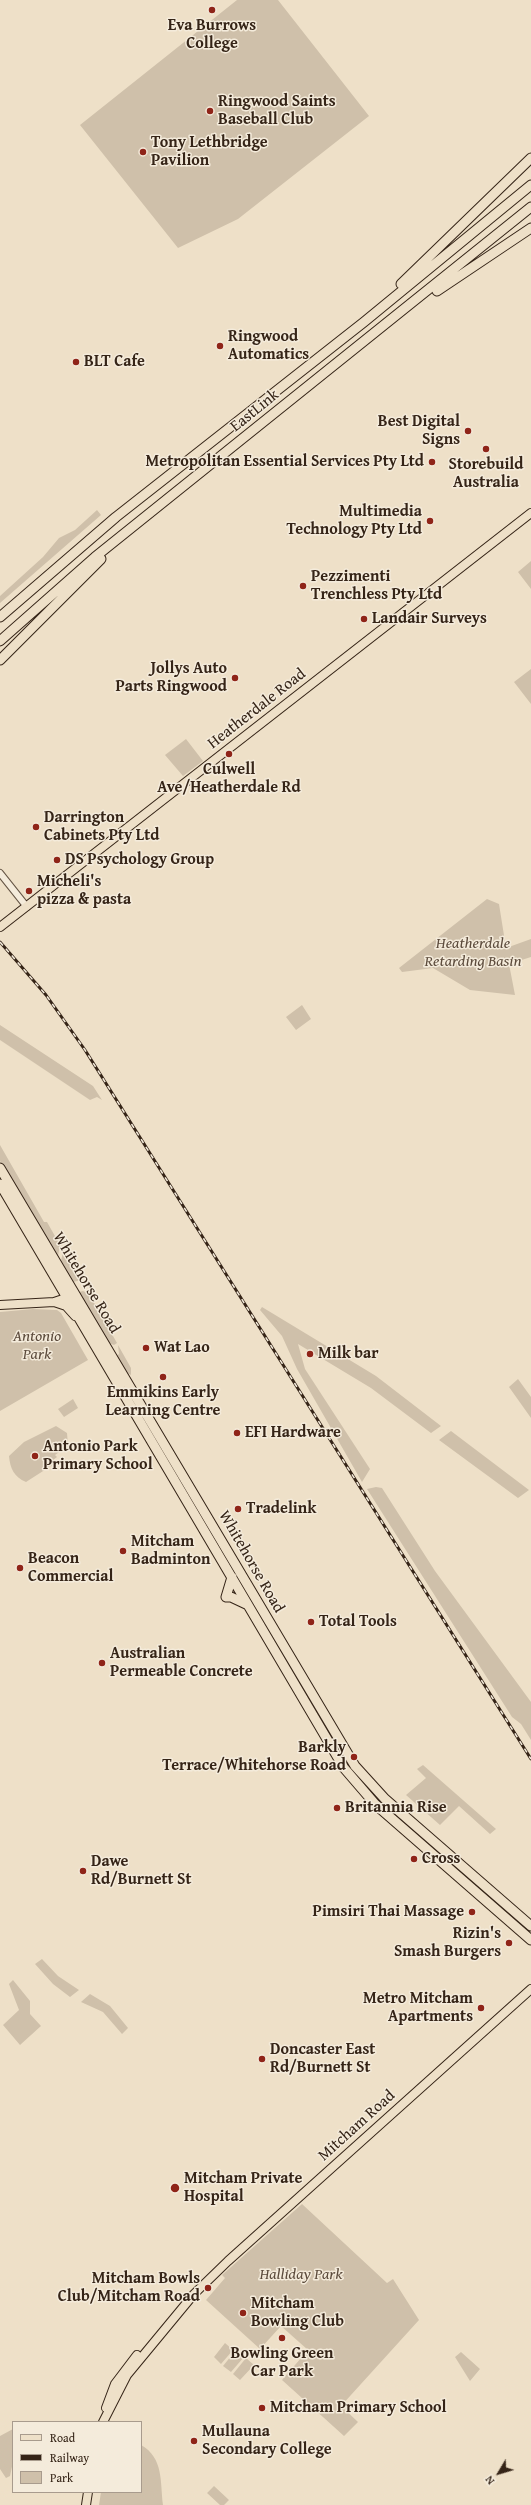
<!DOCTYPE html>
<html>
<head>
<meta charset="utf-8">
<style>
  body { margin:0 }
  #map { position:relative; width:531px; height:2505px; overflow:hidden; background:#eee0c8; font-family:"Gentium Book Plus",serif }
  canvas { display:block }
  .legend { position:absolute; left:12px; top:2421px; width:130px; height:72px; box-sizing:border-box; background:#f4ebdb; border:1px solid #a89b8d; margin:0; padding:5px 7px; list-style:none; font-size:12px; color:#352417 }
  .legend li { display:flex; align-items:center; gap:8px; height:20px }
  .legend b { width:20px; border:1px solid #a89b8d }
  .north { position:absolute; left:479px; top:2453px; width:40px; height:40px; -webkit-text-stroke:3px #f4ebdb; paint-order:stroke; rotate:232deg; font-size:11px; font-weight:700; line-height:16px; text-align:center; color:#352417 }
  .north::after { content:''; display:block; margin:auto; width:14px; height:18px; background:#352417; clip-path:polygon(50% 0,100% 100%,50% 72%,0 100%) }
</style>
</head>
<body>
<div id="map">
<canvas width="531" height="2505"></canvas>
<ul class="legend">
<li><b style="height:5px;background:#eee0c8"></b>Road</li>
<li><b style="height:5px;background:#352417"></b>Railway</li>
<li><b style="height:11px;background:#cfc0aa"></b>Park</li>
</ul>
<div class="north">N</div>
</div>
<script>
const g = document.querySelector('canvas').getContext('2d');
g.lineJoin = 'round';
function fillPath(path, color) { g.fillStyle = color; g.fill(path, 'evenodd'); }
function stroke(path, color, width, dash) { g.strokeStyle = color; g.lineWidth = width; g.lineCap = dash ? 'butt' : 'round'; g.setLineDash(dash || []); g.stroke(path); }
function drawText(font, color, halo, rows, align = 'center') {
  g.font = font + ' "Gentium Book Plus",serif'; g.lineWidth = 3; g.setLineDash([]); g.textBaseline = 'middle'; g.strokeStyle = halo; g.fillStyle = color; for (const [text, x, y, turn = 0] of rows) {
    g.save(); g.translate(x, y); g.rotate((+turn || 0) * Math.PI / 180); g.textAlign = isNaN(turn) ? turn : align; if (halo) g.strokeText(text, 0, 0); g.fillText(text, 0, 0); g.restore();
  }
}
const green = new Path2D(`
  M237 0H278L369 116 238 219 178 248 80 125Z
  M97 510 101 515 0 603V596L43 557 59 538 75 530Z
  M531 561V589L518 572Z
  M531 669V704L514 682Z
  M186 739 203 761 183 776 165 755Z
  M487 899 499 904 506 948 531 939V957L509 964 515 995 470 990 433 968 402 972 399 968Z
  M302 1005 311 1019 296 1030 286 1017Z
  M0 1025 93 1086 102 1100 97 1097 90 1100 0 1040Z
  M0 1145 44 1222H47L60 1245 58 1256 0 1161Z
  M63 1252 66 1255 81 1280 73 1282 61 1261Z
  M83 1291 89 1294 117 1343 114 1345 109 1343 79 1292Z
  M262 1307 376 1376 441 1426 431 1433 371 1388 298 1344 305 1369 370 1469 362 1482 297 1369 282 1336 260 1310Z
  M33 1309 57 1310 61 1313 88 1360 0 1411V1312Z
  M118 1345 131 1368V1375L126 1372 116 1356 119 1354Z
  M518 1379 531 1397V1418L509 1387Z
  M73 1399 78 1408 64 1417 58 1409Z
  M56 1426 67 1433 68 1446 55 1455 57 1457 53 1460 54 1464 26 1482C14 1477 10 1468 9 1456L24 1442Z
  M451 1431 529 1490 518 1498 439 1440Z
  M376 1487 382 1488 435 1571 531 1702V1740L521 1724 512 1717 367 1489Z
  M423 1765 496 1829 490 1834 459 1806 440 1825 406 1795 426 1778 417 1769Z
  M42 1959 58 1976 79 1990 70 1997 53 1984 35 1964Z
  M13 1980 30 2001V2014L41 2026 20 2045 3 2025 19 2010 9 1984Z
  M90 1994 110 2006 128 2028 122 2034 103 2012 81 2002Z
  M302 2204 387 2283 393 2279 419 2320 341 2406 358 2422 344 2436 282 2380 308 2350 281 2326 260 2349 206 2300 225 2278 222 2275Z
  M225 2343 233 2350 221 2364 214 2357Z
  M236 2350 244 2357 231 2372 223 2366Z
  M461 2352 480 2369 470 2381 455 2357Z
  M246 2358 254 2365 240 2380 233 2374Z
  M13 2429V2462L10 2476 6 2478 0 2469V2436Z
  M141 2445C164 2458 160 2482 163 2505H99L101 2492H141Z
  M214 2486 229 2500 224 2505H220L207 2493Z`);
const minor = new Path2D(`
  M0 873 27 907`);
const major = new Path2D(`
  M0 927 531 513
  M54 1302 66 1306 75 1316
  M0 1305 54 1302 72 1296
  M106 2408 115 2384 137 2355
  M103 2422 127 2375 194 2294 228 2261 531 1989
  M86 2505 88 2492`);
const highway = new Path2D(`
  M401 284 531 158
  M437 291 531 228
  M0 617 116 517 364 322 531 185
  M0 641 95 557 531 207
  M0 660 101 559
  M0 1168 355 1766 385 1799 531 1926
  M0 1184 344 1768 375 1804 531 1940
  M232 1577 226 1597H231L248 1605`);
const rail = new Path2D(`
  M0 942 46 995 85 1050 531 1759`);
const markers = [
  [212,10,4,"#8f2418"],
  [210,111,4,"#8f2418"],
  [143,152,4,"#8f2418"],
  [220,346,4,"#8f2418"],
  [76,362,4,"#8f2418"],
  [468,431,4,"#8f2418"],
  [486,449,4,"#8f2418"],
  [432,462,4,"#8f2418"],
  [430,521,4,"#8f2418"],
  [303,586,4,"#8f2418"],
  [364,619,4,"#8f2418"],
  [235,678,4,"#8f2418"],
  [229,754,4,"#8f2418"],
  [36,827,4,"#8f2418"],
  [57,860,4,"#8f2418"],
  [29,891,4,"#8f2418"],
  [146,1348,4,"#8f2418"],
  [310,1354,4,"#8f2418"],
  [163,1377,4,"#8f2418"],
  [237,1433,4,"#8f2418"],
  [35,1456,4,"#8f2418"],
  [238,1509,4,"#8f2418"],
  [123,1551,4,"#8f2418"],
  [20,1568,4,"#8f2418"],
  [311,1622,4,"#8f2418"],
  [102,1663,4,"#8f2418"],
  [354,1757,4,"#8f2418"],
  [337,1808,4,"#8f2418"],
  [414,1859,4,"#8f2418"],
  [83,1871,4,"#8f2418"],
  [472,1912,4,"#8f2418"],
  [509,1943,4,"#8f2418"],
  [481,2008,4,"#8f2418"],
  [262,2059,4,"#8f2418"],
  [175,2188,5,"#8f2418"],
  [208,2288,4,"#8f2418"],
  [243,2313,4,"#8f2418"],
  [282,2338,4,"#8f2418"],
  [262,2408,4,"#8f2418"],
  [194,2441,4,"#8f2418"]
];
const poiNames = [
  ["Eva Burrows",212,26,"center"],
  ["College",212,44,"center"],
  ["Ringwood Saints",218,102],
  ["Baseball Club",218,120],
  ["Tony Lethbridge",151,143],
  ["Pavilion",151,161],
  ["Ringwood",228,337],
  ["Automatics",228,355],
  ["BLT Cafe",84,362],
  ["Best Digital",460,422,"right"],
  ["Signs",460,440,"right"],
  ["Metropolitan Essential Services Pty Ltd",424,462,"right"],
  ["Storebuild",486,465,"center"],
  ["Australia",486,483,"center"],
  ["Multimedia",422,512,"right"],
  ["Technology Pty Ltd",422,530,"right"],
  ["Pezzimenti",311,577],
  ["Trenchless Pty Ltd",311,595],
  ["Landair Surveys",372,619],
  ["Jollys Auto",227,669,"right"],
  ["Parts Ringwood",227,687,"right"],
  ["Culwell",229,770,"center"],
  ["Ave/Heatherdale Rd",229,788,"center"],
  ["Darrington",44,818],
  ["Cabinets Pty Ltd",44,836],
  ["DS Psychology Group",65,860],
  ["Micheli's",37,882],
  ["pizza & pasta",37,900],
  ["Wat Lao",154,1348],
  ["Milk bar",318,1354],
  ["Emmikins Early",163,1393,"center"],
  ["Learning Centre",163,1411,"center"],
  ["EFI Hardware",245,1433],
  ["Antonio Park",43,1447],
  ["Primary School",43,1465],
  ["Tradelink",246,1509],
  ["Mitcham",131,1542],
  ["Badminton",131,1560],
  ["Beacon",28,1559],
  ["Commercial",28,1577],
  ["Total Tools",319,1622],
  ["Australian",110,1654],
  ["Permeable Concrete",110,1672],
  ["Barkly",346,1748,"right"],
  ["Terrace/Whitehorse Road",346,1766,"right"],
  ["Britannia Rise",345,1808],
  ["Cross",422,1859],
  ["Dawe",91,1862],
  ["Rd/Burnett St",91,1880],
  ["Pimsiri Thai Massage",464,1912,"right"],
  ["Rizin's",501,1934,"right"],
  ["Smash Burgers",501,1952,"right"],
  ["Metro Mitcham",473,1999,"right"],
  ["Apartments",473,2017,"right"],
  ["Doncaster East",270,2050],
  ["Rd/Burnett St",270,2068],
  ["Mitcham Private",184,2179],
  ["Hospital",184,2197],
  ["Mitcham Bowls",200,2279,"right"],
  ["Club/Mitcham Road",200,2297,"right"],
  ["Mitcham",251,2304],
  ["Bowling Club",251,2322],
  ["Bowling Green",282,2354,"center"],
  ["Car Park",282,2372,"center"],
  ["Mitcham Primary School",270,2408],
  ["Mullauna",202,2432],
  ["Secondary College",202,2450]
];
const streetNames = [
  ["EastLink",255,411,-39],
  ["Heatherdale Road",257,709,-38],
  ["Whitehorse Road",86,1283,59],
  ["Whitehorse Road",251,1562,60],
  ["Mitcham Road",357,2126,-42]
];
const parkNames = [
  ["Heatherdale",473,944],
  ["Retarding Basin",473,962],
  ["Antonio",37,1337],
  ["Park",37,1355],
  ["Halliday Park",301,2275]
];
fillPath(green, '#cfc0aa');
stroke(minor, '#635343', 8);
stroke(major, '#352417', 10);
stroke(highway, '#352417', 11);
stroke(minor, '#f4ebdb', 6);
stroke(major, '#eee0c8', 8);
stroke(highway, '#eee0c8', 9);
stroke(rail, '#352417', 3);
stroke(rail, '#f4ebdb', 1.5, [4.5]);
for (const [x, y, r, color] of markers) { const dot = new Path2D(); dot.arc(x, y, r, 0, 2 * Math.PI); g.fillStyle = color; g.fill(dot); stroke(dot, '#f4ebdb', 1.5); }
drawText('bold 16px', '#352417', '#f4ebdb', poiNames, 'left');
drawText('16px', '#352417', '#f4ebdb', streetNames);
drawText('italic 16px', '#5c4b3c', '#f4ebdb', parkNames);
</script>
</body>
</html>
